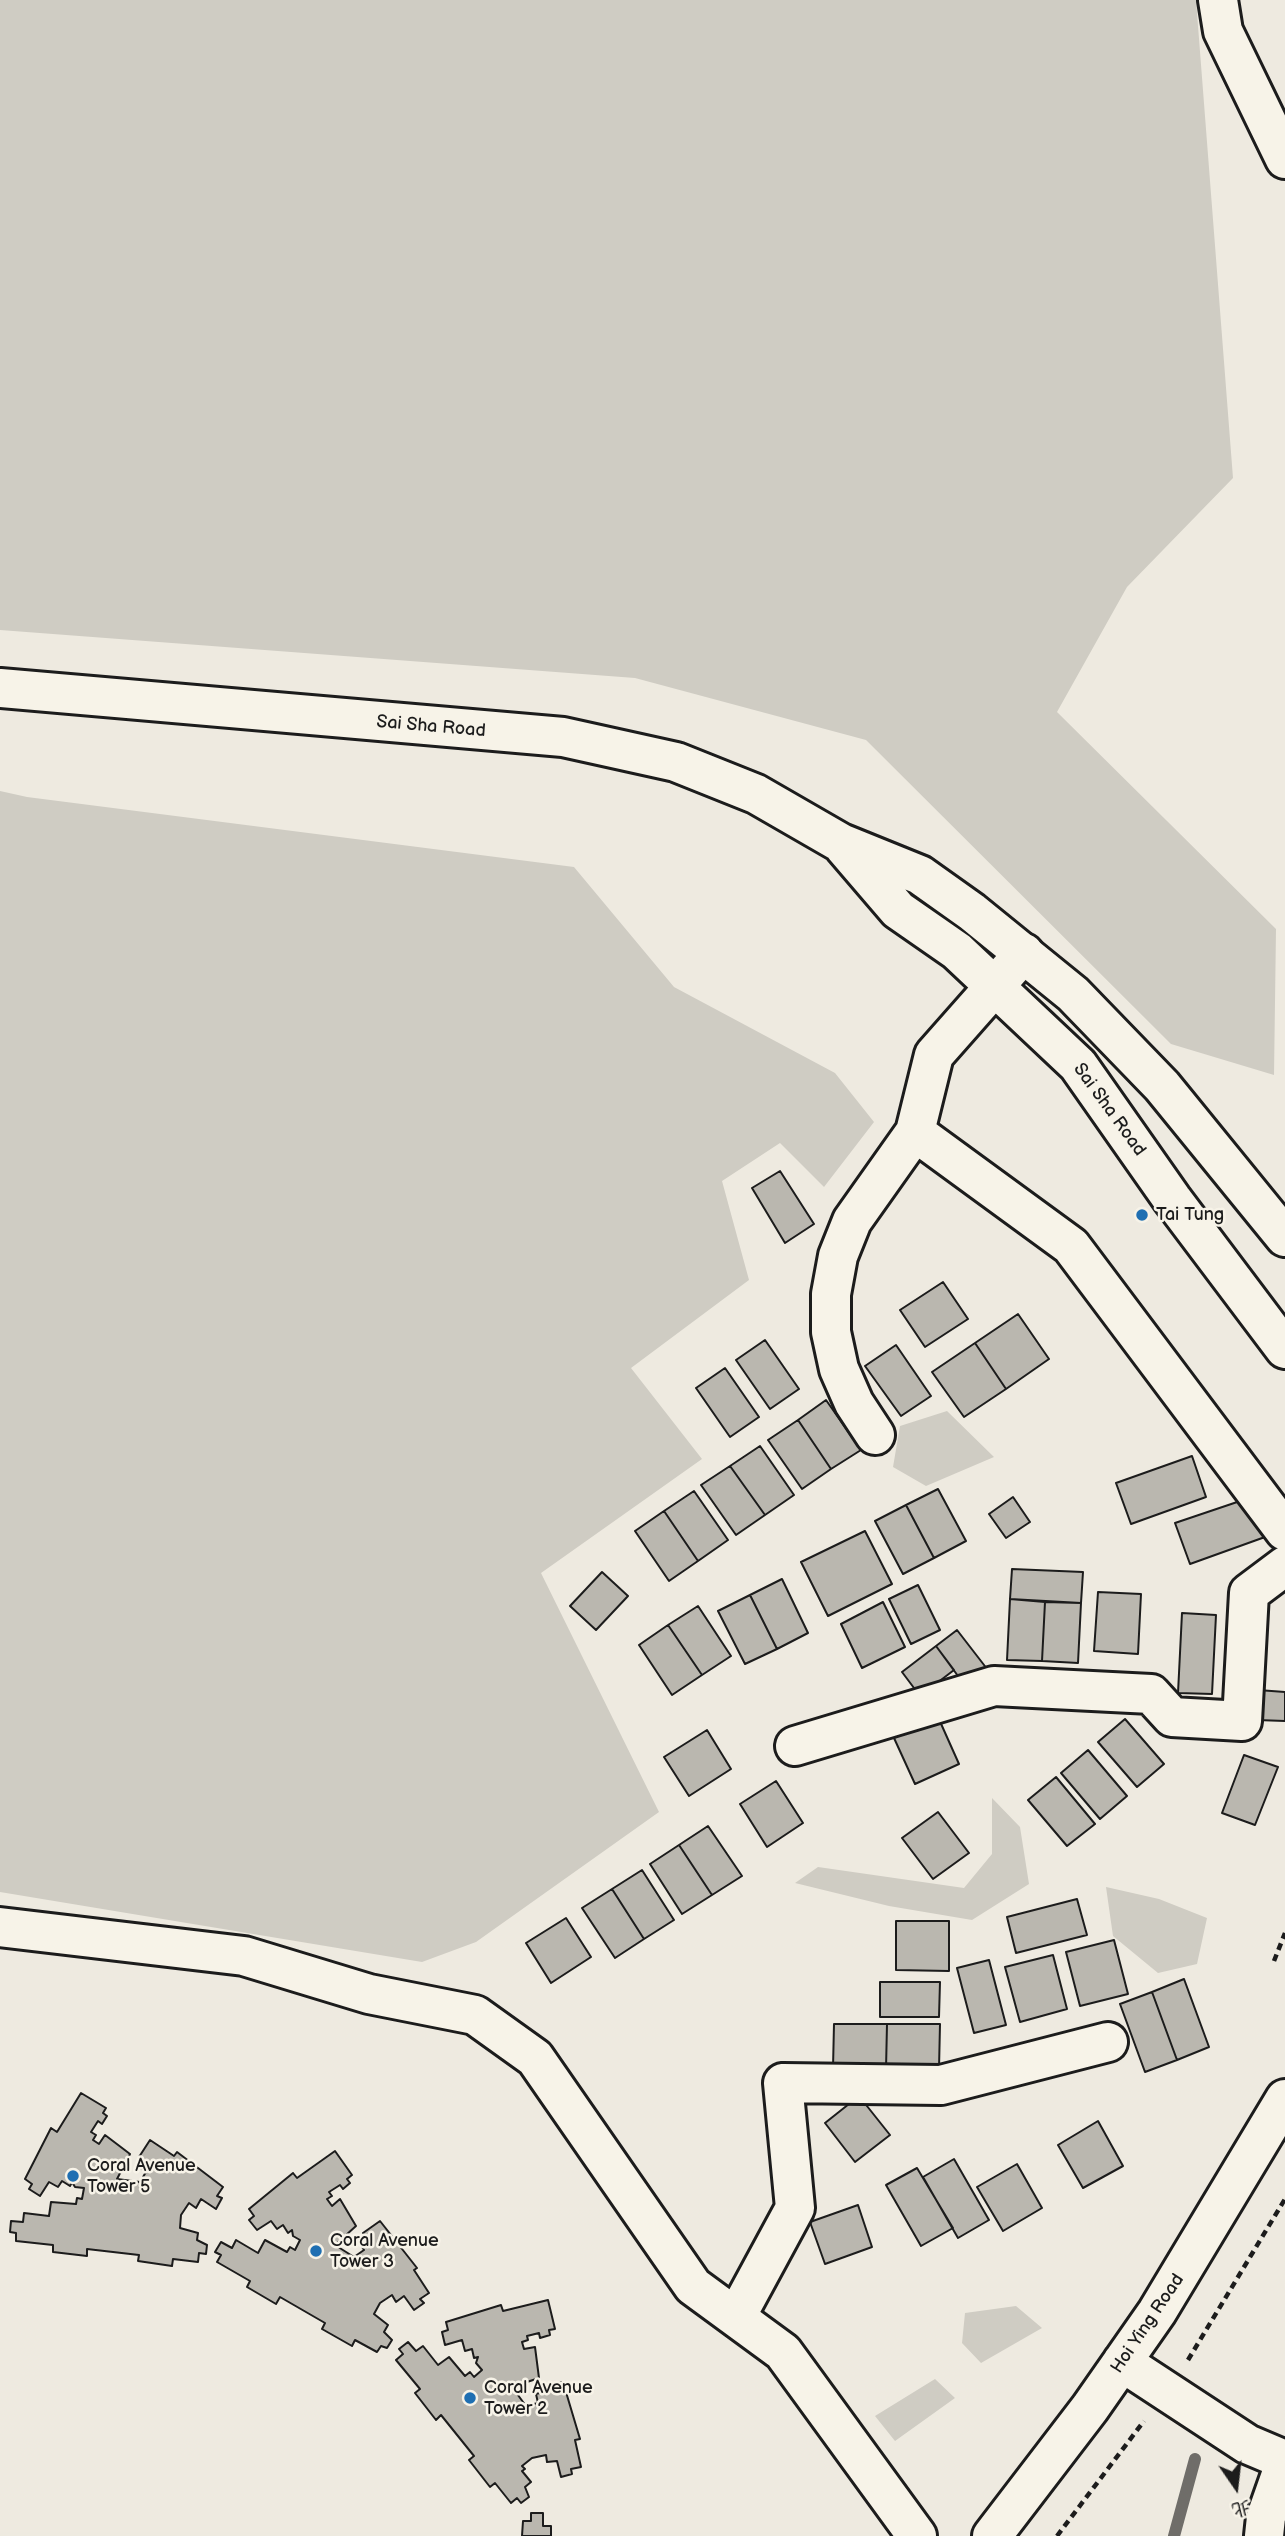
<!DOCTYPE html>
<html>
<head>
<meta charset="utf-8">
<style>
  body { margin:0 }
  #map { position:relative; width:1285px; height:2536px; overflow:hidden; background:#eeeae0; font-family:"Balsamiq Sans","LXGW WenKai TC",sans-serif }
  canvas { display:block }
  .north { position:absolute; left:1201px; top:2452px; width:70px; height:70px; -webkit-text-stroke:5px #f7f3e8; paint-order:stroke; rotate:166deg; font-size:19px; font-weight:700; line-height:28px; text-align:center; color:#1c1c1c }
  .north::after { content:''; display:block; margin:auto; width:24px; height:32px; background:#1c1c1c; clip-path:polygon(50% 0,100% 100%,50% 72%,0 100%) }
</style>
</head>
<body>
<div id="map">
<canvas width="1285" height="2536"></canvas>
<div class="north">北</div>
</div>
<script>
const g = document.querySelector('canvas').getContext('2d');
g.lineJoin = 'round';
function fillPath(path, color) { g.fillStyle = color; g.fill(path, 'evenodd'); }
function stroke(path, color, width, dash) { g.strokeStyle = color; g.lineWidth = width; g.lineCap = dash ? 'butt' : 'round'; g.setLineDash(dash || []); g.stroke(path); }
function drawText(font, color, halo, rows, align = 'center') {
  g.font = font + ' "Balsamiq Sans",sans-serif'; g.lineWidth = 5; g.setLineDash([]); g.textBaseline = 'middle'; g.strokeStyle = halo; g.fillStyle = color; for (const [text, x, y, turn = 0] of rows) {
    g.save(); g.translate(x, y); g.rotate((+turn || 0) * Math.PI / 180); g.textAlign = isNaN(turn) ? turn : align; if (halo) g.strokeText(text, 0, 0); g.fillText(text, 0, 0); g.restore();
  }
}
const green = new Path2D(`
  M0 0H1196L1233 478 1127 587 1057 712 1276 929 1274 1075 1171 1044 866 740 635 678 0 630Z
  M0 791 27 797 574 867 674 987 835 1073 874 1122 824 1187 780 1143 722 1181 749 1280 631 1368 702 1459 541 1573 659 1812 476 1942 422 1962 0 1892Z
  M947 1411 994 1457 926 1486 893 1467 900 1426Z
  M992 1798 1020 1827 1029 1884 972 1920 889 1906 795 1883 818 1867 964 1888 992 1854Z
  M1106 1887 1159 1899 1207 1918 1197 1964 1158 1973 1113 1936Z
  M1016 2306 1042 2328 981 2363 962 2343 965 2313Z
  M935 2379 955 2398 895 2441 875 2416Z`);
const stream = new Path2D(`
  M1174 2536 1195 2459`);
const building = new Path2D(`
  M780 1171 814 1224 785 1243 752 1188Z
  M943 1282 968 1319 925 1347 900 1310Z
  M1018 1314 1049 1359 1006 1389 975 1343Z
  M765 1340 799 1389 770 1409 736 1360Z
  M975 1343 1006 1389 964 1417 932 1372Z
  M896 1345 931 1396 901 1416 865 1366Z
  M725 1368 759 1417 730 1437 696 1388Z
  M826 1400 861 1450 831 1469 798 1420Z
  M798 1420 831 1469 802 1489 768 1440Z
  M760 1446 794 1495 765 1515 730 1466Z
  M1192 1456 1206 1497 1131 1524 1116 1483Z
  M730 1466 765 1515 736 1535 701 1485Z
  M938 1489 966 1541 934 1558 906 1505Z
  M694 1491 728 1540 698 1561 664 1511Z
  M1013 1497 1030 1522 1006 1538 989 1514Z
  M1252 1497 1265 1537 1190 1564 1175 1523Z
  M906 1505 934 1558 903 1574 875 1521Z
  M664 1511 698 1561 669 1581 635 1531Z
  M865 1531 892 1584 828 1616 801 1562Z
  M1012 1569 1083 1572 1081 1603 1010 1599Z
  M602 1572 628 1596 596 1630 570 1606Z
  M782 1579 808 1633 777 1649 750 1595Z
  M918 1585 940 1630 911 1644 889 1599Z
  M1098 1592 1141 1594 1138 1654 1094 1651Z
  M750 1595 777 1649 745 1664 718 1611Z
  M1010 1599 1045 1602 1042 1661 1007 1660Z
  M883 1602 905 1647 862 1668 841 1624Z
  M1045 1602 1081 1603 1078 1663 1042 1661Z
  M698 1606 731 1656 702 1675 668 1625Z
  M1182 1613 1216 1615 1212 1694 1178 1693Z
  M668 1625 702 1675 672 1695 639 1645Z
  M957 1630 991 1674 969 1691 936 1646Z
  M936 1646 954 1670 920 1696 902 1672Z
  M1258 1690 1285 1692V1721L1257 1720Z
  M938 1717 959 1764 915 1784 894 1738Z
  M1125 1719 1164 1764 1137 1787 1098 1742Z
  M707 1730 731 1769 689 1796 664 1757Z
  M1088 1750 1127 1796 1100 1819 1061 1773Z
  M1244 1755 1278 1767 1255 1825 1222 1813Z
  M1056 1777 1095 1824 1067 1846 1028 1800Z
  M776 1781 803 1823 767 1847 740 1804Z
  M938 1812 969 1853 933 1879 902 1838Z
  M708 1826 742 1876 712 1895 679 1845Z
  M679 1845 712 1895 682 1914 650 1864Z
  M642 1870 674 1920 644 1939 612 1889Z
  M612 1889 644 1939 615 1958 582 1908Z
  M1077 1899 1087 1935 1016 1953 1007 1917Z
  M566 1918 591 1957 551 1983 526 1943Z
  M896 1921H949V1971L896 1970Z
  M1114 1940 1128 1994 1080 2006 1066 1952Z
  M1053 1955 1067 2009 1020 2022 1005 1967Z
  M989 1960 1006 2025 974 2033 957 1968Z
  M1184 1979 1209 2047 1177 2060 1152 1992Z
  M880 1982H940L939 2017H880Z
  M1152 1992 1177 2060 1145 2072 1120 2004Z
  M834 2024H887L886 2069 833 2068Z
  M887 2024H940L939 2069H886Z
  M81 2093 106 2108 103 2113 107 2116 102 2124 98 2121 91 2132 96 2135 93 2140 99 2144 105 2135 130 2154 117 2179 140 2182 146 2172 139 2167 143 2160 139 2157 150 2140 174 2156 177 2152 223 2187 217 2196 222 2198 216 2209 201 2199 196 2208 189 2203 181 2215 180 2228 198 2233 197 2240 207 2245 206 2254 199 2253 198 2262 173 2259 172 2266 138 2261 139 2255 87 2249V2256L53 2252V2245L16 2241V2233L10 2232 11 2221 23 2222 24 2213 49 2216 51 2202 76 2204 77 2198 82 2199 84 2188 75 2187 72 2182 70 2186 62 2181 58 2187 49 2182 40 2196 29 2189 32 2184 25 2179 51 2128 57 2132Z
  M859 2096 890 2135 855 2162 825 2123Z
  M1098 2121 1123 2166 1083 2188 1058 2145Z
  M335 2151 352 2175 347 2179 350 2183 343 2189 340 2185 329 2192 332 2196 327 2199 332 2206 340 2199 356 2226 335 2245 354 2257 364 2250 359 2242 366 2237 363 2233 380 2221 417 2268 414 2270 429 2293 420 2299 424 2303 414 2310 404 2296 396 2302 392 2295 380 2303 374 2314 388 2325 384 2332 392 2340 387 2348 381 2346 377 2352 355 2340 352 2346 322 2329 325 2323 280 2297 276 2304 247 2287 250 2281 217 2262 221 2255 215 2252 221 2242 232 2248 236 2240 258 2253 265 2240 287 2252 290 2247 295 2250 300 2240 293 2236 292 2230 288 2233 283 2225 277 2229 271 2221 257 2230 249 2220 254 2216 249 2209 293 2173 297 2178Z
  M954 2159 989 2220 958 2238 923 2177Z
  M1017 2164 1042 2208 1003 2231 977 2187Z
  M917 2168 953 2228 921 2246 886 2185Z
  M858 2205 872 2247 825 2264 810 2222Z
  M548 2300 555 2329 549 2330 550 2335 540 2338 539 2333 527 2336 528 2340 522 2342 524 2349 535 2347 539 2378 512 2387 526 2406 538 2403 536 2394 544 2392 543 2387 563 2382 580 2439 575 2440 581 2467 571 2469 572 2474 561 2477 557 2461 547 2462 546 2455 532 2458 522 2466 525 2469 522 2471 531 2482 525 2487 529 2497 521 2503 517 2498 511 2503 495 2483 490 2487 469 2460 474 2456 441 2415 436 2420 415 2393 420 2389 396 2360 403 2354 399 2349 408 2342 416 2351 423 2346 438 2365 449 2357 465 2376 470 2372 474 2377 482 2370 476 2363 478 2357 474 2358 472 2349 465 2351 462 2340 445 2345 442 2332 448 2330 446 2322 501 2305 503 2311Z
  M531 2513H543V2526H551V2536H522L523 2521H531Z`);
const path = new Path2D(`
  M1274 1961 1285 1933
  M1188 2360 1285 2199
  M1057 2536 1144 2421`);
const minor = new Path2D(`
  M1218 0 1223 31 1285 159
  M915 1132 1071 1246 1285 1531
  M875 1435 854 1403 839 1369 831 1332V1294L838 1256 852 1221 915 1132 934 1055 1024 953
  M795 1746 994 1686 1151 1694 1172 1717 1242 1721 1249 1593 1285 1566
  M0 1927 244 1956 369 1994 475 2015 535 2058 693 2286 783 2352 917 2536
  M736 2317 795 2208 783 2083 941 2085 1108 2042
  M1122 2362 1247 2444 1285 2460
  M992 2536 1090 2408 1157 2312 1285 2099
  M1264 2536 1266 2517 1285 2463`);
const major = new Path2D(`
  M0 688 563 737 676 762 756 794 841 843 920 875 972 912 1073 994 1162 1086 1285 1237
  M844 847 898 910 957 951 1078 1065 1172 1199 1285 1349`);
const markers = [
  [1142,1215,7,"#1f6fb2"],
  [73,2176,7,"#1f6fb2"],
  [316,2251,7,"#1f6fb2"],
  [470,2398,7,"#1f6fb2"]
];
const streetNames = [
  ["Sai Sha Road",431,727,5],
  ["Sai Sha Road",1109,1110,54],
  ["Hoi Ying Road",1148,2324,-56]
];
const poiNames = [
  ["Tai Tung",1156,1215],
  ["Coral Avenue",87,2166],
  ["Tower 5",87,2187],
  ["Coral Avenue",330,2241],
  ["Tower 3",330,2262],
  ["Coral Avenue",484,2388],
  ["Tower 2",484,2409]
];
fillPath(green, '#cfccc3');
stroke(stream, '#6f6d69', 12);
fillPath(building, '#bab7af');
stroke(building, '#1c1c1c', 2);
stroke(minor, '#1c1c1c', 44);
stroke(major, '#1c1c1c', 44);
stroke(path, '#1c1c1c', 4.5, [7, 5]);
stroke(minor, '#f7f3e8', 38);
stroke(major, '#f7f3e8', 38);
for (const [x, y, r, color] of markers) { const dot = new Path2D(); dot.arc(x, y, r, 0, 2 * Math.PI); g.fillStyle = color; g.fill(dot); stroke(dot, '#f7f3e8', 2.5); }
drawText('18px', '#1c1c1c', '#f7f3e8', streetNames);
drawText('18px', '#1c1c1c', '#f7f3e8', poiNames, 'left');
</script>
</body>
</html>
